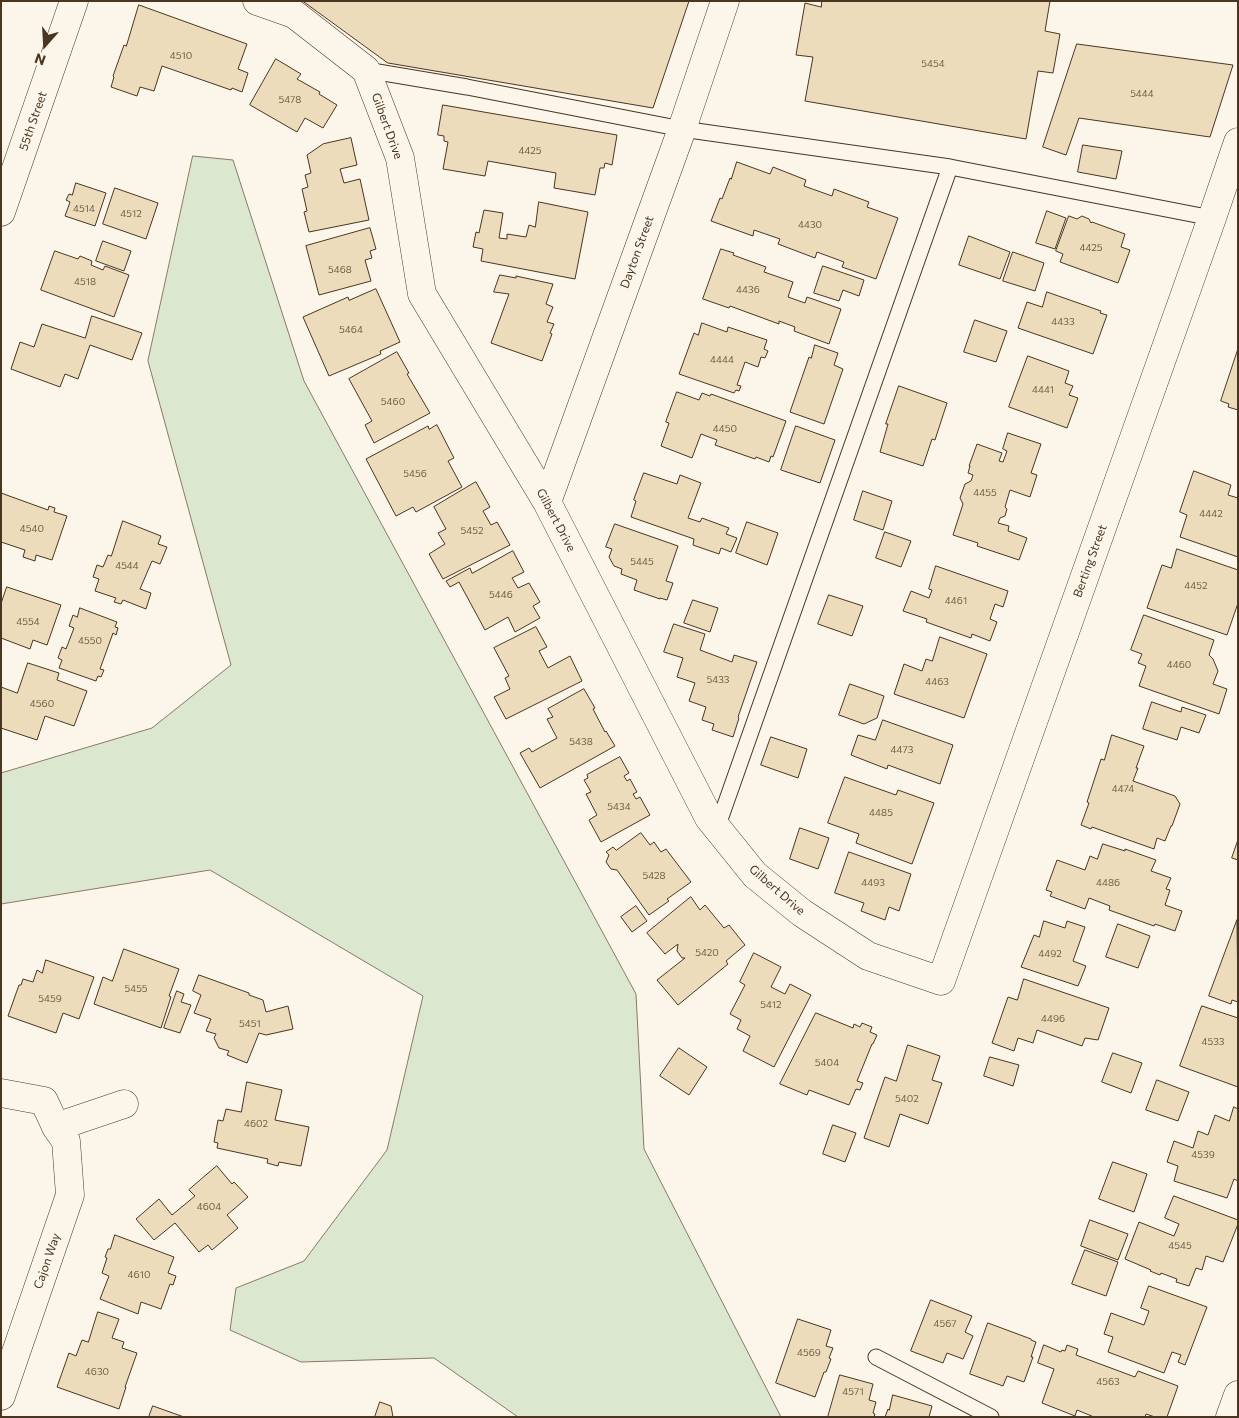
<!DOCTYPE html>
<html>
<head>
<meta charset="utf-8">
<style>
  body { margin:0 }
  #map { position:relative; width:1239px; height:1418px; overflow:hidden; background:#fbf6e9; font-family:Commissioner,sans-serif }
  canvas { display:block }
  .frame { position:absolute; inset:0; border:2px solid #4a3520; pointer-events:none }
  .north { position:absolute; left:20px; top:20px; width:50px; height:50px; -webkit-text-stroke:4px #fbf6e9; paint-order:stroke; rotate:199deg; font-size:14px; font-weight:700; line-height:20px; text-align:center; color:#4a3520 }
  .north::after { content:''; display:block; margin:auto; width:18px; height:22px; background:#4a3520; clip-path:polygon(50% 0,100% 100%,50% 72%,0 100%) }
</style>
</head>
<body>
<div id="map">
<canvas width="1239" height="1418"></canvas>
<div class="frame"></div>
<div class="north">N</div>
</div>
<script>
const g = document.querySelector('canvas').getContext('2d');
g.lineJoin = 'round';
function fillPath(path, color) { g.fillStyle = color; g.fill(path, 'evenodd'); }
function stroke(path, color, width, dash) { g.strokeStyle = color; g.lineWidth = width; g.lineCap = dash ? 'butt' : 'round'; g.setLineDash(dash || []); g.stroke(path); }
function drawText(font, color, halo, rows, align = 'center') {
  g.font = font + ' Commissioner,sans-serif'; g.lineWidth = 4; g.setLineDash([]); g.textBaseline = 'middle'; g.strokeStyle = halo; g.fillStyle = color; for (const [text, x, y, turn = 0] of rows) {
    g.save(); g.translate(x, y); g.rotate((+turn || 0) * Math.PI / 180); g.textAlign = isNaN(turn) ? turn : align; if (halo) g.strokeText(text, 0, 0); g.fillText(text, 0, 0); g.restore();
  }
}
const green = new Path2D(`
  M193 156 233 160 304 381 636 994 644 1149 781 1417H518L434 1358 301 1362 230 1330 236 1288 304 1261 387 1150 423 996 210 870 1 904V773L152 728 231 665 148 361Z`);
const building = new Path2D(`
  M303 1H689L653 108 388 63Z
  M822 1H1050L1045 31 1060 34 1053 73 1038 71 1026 139 805 101 813 57 796 55 805 3 821 7Z
  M139 5 247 44 238 69 248 73 242 92 232 88 231 90 162 66 154 91 140 87 137 96 111 87 114 77 113 76 124 45 126 46Z
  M1077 44 1233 65 1210 137 1079 118 1066 155 1043 147Z
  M276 59 301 74 297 79 320 92 319 94 337 105 323 128 305 118 297 132 250 105Z
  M443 105 617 135 612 165 605 163 604 168H600L595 195 554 188 556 173 488 161 485 176 443 169 448 142 444 141V136L438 135Z
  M351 138 357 165 340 169 344 183 360 179 369 220 309 232 304 212 307 211 302 189 308 187 305 175 311 173 307 155 323 144Z
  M1083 145 1122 151 1116 179 1078 172Z
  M737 162 770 174 773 167 806 180 804 186 832 196 834 189 869 202 867 207 898 218 876 279 842 267 844 262 817 252 815 258 778 244 780 239 754 230 753 236 711 221 720 198 722 199 730 178 731 179Z
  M76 183 106 193 95 226 65 216 70 202 66 200 69 194 72 195Z
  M115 188 158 203 146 239 103 224Z
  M539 202 588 212 575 279 481 261 483 249 473 247 476 232 479 233 484 210 503 213 499 238 507 239V234L526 237 529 225 535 227Z
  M1047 211 1066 218 1055 249 1036 243Z
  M1069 216 1077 219 1082 216 1089 219 1091 223 1092 222 1125 234 1121 247 1130 250 1118 283 1060 262 1063 254 1056 251Z
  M370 228 376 249 370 251 372 258 365 260 371 281 319 295 306 246Z
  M969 236 1010 252 1000 279 959 265Z
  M103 241 131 251 124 271 96 261Z
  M721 249 734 253 733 255 766 267 764 272 793 282 788 297 805 303 807 297 841 309 829 344 794 331 795 327 779 321V324L730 306 729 308 703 299Z
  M55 251 78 259 80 256 92 261 91 265 103 270 105 266 129 275 114 317 41 290Z
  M1013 252 1044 263 1035 291 1003 281Z
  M823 266 864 280 859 296 843 290 839 301 814 293Z
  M500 275 516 278V276L553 284 546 304 553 307 547 322 554 324 550 333 552 334 542 361 491 343 509 294 494 292Z
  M376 289 400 342 380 351 381 354 329 376 303 317 348 297 349 300Z
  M1047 292 1101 311 1100 313 1107 315 1093 354 1018 328 1027 302 1042 307Z
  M92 316 142 333 132 360 90 345 78 379 65 374 60 387 11 369 20 342 34 347 42 324 85 338Z
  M975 320 1007 331 996 362 964 352Z
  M702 323 727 332 728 327 767 340 764 349 768 351 765 358 761 357 758 367 745 362 737 385 741 386 739 391 736 390 734 393 679 374 694 333 698 335Z
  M815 345 838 353 834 365 843 369 824 424 790 412 809 357 811 358Z
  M1238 349V410L1228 407 1229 404 1221 401Z
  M397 352 409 373 407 374 430 413 374 443 365 425 372 421 349 379Z
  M1028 356 1069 371 1065 383 1073 386 1069 395 1078 398 1067 428 1009 407Z
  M899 386 947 403 935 440 932 439 923 466 880 452 888 424H886Z
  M677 392 699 400 702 393 710 396 711 394 786 421 773 457 771 456 769 462 756 457 755 459 715 445 717 440 701 434 692 458 661 446 669 423 666 422Z
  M437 425 454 458 448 461 462 487 416 512 413 507 396 516 366 459 428 426 429 429Z
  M796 426 835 440 820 483 781 470Z
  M1008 433 1041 444 1031 473 1037 475 1030 497 1010 490 1005 507 1007 509 1005 516 1000 518 998 523 1009 526 1008 531 1027 538 1019 560 977 546 978 543 953 535 963 504 960 498 965 484 971 481 973 475 968 473 970 466H969L977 444 1002 453 999 461 1003 462 1007 451 1003 449Z
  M1194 471 1231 485 1228 495 1238 498V557L1180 537 1187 515 1180 512Z
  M644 473 677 484 680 475 701 483 688 518 700 522 702 518 729 528 726 534 737 538 731 552 721 548 719 554 693 545 694 539 631 517 636 501 634 500Z
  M476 482 490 507 483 511 491 525 497 522 510 545 443 579 429 554 445 544 438 533 446 529 434 507Z
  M863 491 892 501 883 530 854 520Z
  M1 493 48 510 49 506 55 508 54 512 67 516 52 560 36 555 35 561 23 557 25 550 1 542Z
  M123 521 161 536 158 544 167 547 160 564 152 561 140 589 151 593 146 609 123 600 121 604 114 602 116 598 95 591 99 579 93 577 97 565 103 567 108 555 111 556Z
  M747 522 778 533 767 565 736 553Z
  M615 524 678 546 666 581 673 583 667 600 660 598V599L634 590 637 580 621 574 622 569 614 566 609 557 612 549 606 547Z
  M885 532 911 541 901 567 876 558Z
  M1177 549 1238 570V603L1227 635 1147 608 1162 565 1171 568Z
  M513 551 524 572 512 578 518 588 529 583 540 602 533 606 540 618 515 632 508 617 485 630 459 582 450 587 446 581 470 568 472 573Z
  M936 566 1008 591 1003 607 995 604 990 619 997 622 990 641 972 634 971 638 926 622 927 619 903 611 911 591 929 598 932 590 929 589Z
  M7 587 61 605 47 645 33 640 30 649 1 638V604Z
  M829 595 863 606 852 636 818 624Z
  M693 600 718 608 710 632 684 623Z
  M80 608 117 622 115 627 118 628 116 635 113 633 100 669 104 670 101 677 98 676 96 681 59 668 62 660 58 658 62 647 66 649 74 628 69 626 73 615 77 617Z
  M1144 615 1214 640 1209 655 1213 659 1218 671 1213 684 1227 689 1219 714 1139 686 1146 666 1138 663 1142 654 1131 650Z
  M674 624 705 634 700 650 732 662 734 655 757 662 738 717 739 718 733 737 712 730 714 724 702 720 706 707 689 701 695 683 677 677 683 658 664 652Z
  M536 627 547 647 539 651 548 668 570 656 582 681 506 719 494 697 510 689 505 678 509 676 494 648Z
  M940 637 987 654 964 718 894 694 904 664 922 671 926 659 932 661Z
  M28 663 59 673 57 680 87 691 74 726 45 716 37 740 1 728V687L17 693Z
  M850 684 884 696 877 718 864 724 839 715Z
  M584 689 595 708 593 709 605 732 606 731 615 746 540 788 520 753 529 748 532 752 557 738 547 719 553 717 548 709Z
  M1152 702 1181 712 1182 707 1206 715 1199 733 1181 727 1177 740 1143 729Z
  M883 720 953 745 940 784 888 765 887 769 851 755 858 735 875 740Z
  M1112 735 1144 746 1136 768H1138L1133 781 1175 796 1180 804 1172 826H1171L1165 841 1157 838 1154 849 1092 827 1091 829 1081 825 1089 803 1087 802 1101 759 1104 760Z
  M771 737 807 749 798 778 761 765Z
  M620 757 629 773 624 776 627 781 630 779 637 792 633 794 636 799 640 797 650 815 601 842 589 820 597 815 586 794 591 792 584 780 588 778 587 775Z
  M845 777 896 795 898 790 934 803 912 864 856 843 859 834 828 823Z
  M800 828 829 838 818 869 790 859Z
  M641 833 650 845 654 842 661 852 666 849 691 882 667 899 669 901 649 915 617 870 611 869 606 862 609 855 606 852 613 847 616 850Z
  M1238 840V860L1232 858Z
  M1103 844 1125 851V849L1156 860 1151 871 1171 878 1166 889 1170 890 1165 905 1182 911 1175 931 1155 924 1154 926 1109 910 1110 906 1089 898 1085 909 1050 896 1052 892 1046 890 1057 860 1085 870 1090 856 1097 859Z
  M849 852 911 874 899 911 889 907 885 920 861 911 864 903 835 893Z
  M691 897 700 910 705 905 724 928 729 925 745 945 726 961 728 964 678 1005 657 980 685 958H682L677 951 678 944 665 954 647 933Z
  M636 906 647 921 632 932 621 917Z
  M1237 920 1238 1002 1232 1000 1231 1004 1209 996Z
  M1044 921 1065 928 1067 921 1085 927 1073 961 1086 966 1078 986 1021 967 1034 935 1039 937Z
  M1118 924 1150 936 1138 968 1106 957Z
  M124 949 179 969 169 996 171 997 161 1028 94 1004 103 977 112 981Z
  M754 953 781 967 771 987 785 994 790 984 811 995 774 1067 743 1051 750 1036 737 1029 741 1020 730 1014 745 985 740 982Z
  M46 960 94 977 79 1019 63 1013 56 1033 8 1016 19 985H21L23 979 33 982 37 970 42 973Z
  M199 975 249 993V995L263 1000 266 1012 288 1006 293 1029 266 1035 259 1033 247 1063 227 1055 229 1051 219 1048 214 1038 216 1034 206 1031 211 1019 194 1013 201 995 193 991Z
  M1024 979 1109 1008 1098 1040 1085 1038 1082 1046 1037 1030 1033 1043 1018 1038 1014 1051 992 1043 1008 997 1017 1000Z
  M177 991 184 994 181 1002 191 1005 180 1033 164 1028Z
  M1202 1006 1238 1018V1087L1180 1066Z
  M816 1013 853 1028 854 1024 860 1027 862 1023 872 1027 870 1032 877 1035 873 1044H872L857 1081 863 1083 860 1090 856 1089 849 1105 809 1090 807 1095 780 1084Z
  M908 1045 940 1056 932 1080 942 1083 928 1124 900 1114 889 1147 864 1138 885 1077 896 1081Z
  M679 1048 707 1067 689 1095 660 1076Z
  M1113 1053 1142 1063 1131 1093 1102 1082Z
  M990 1057 1019 1065 1013 1086 984 1076Z
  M1157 1080 1189 1092 1178 1121 1146 1110Z
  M247 1082 282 1090 275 1120 309 1127 301 1166 279 1162 278 1166 267 1163 268 1159 217 1148 218 1143 214 1142 218 1120 223 1121 226 1109 241 1112Z
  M1234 1107 1238 1109V1181L1234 1179 1227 1198 1174 1181 1178 1166 1167 1162 1174 1141 1193 1148 1198 1131 1208 1135 1215 1115 1229 1121Z
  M833 1125 856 1133 845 1162 823 1154Z
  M1113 1162 1147 1174 1134 1212 1099 1199Z
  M217 1166 232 1184 234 1182 248 1197 227 1215 238 1228 212 1250 208 1245 199 1252 175 1223 154 1240 136 1219 159 1199 172 1215 195 1196 189 1190Z
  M1174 1196 1238 1220V1224L1223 1262 1206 1256 1202 1270 1196 1268 1189 1286 1176 1282 1177 1279 1161 1273 1160 1275 1150 1271 1151 1270 1125 1259 1139 1222 1174 1236 1179 1224 1165 1218Z
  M1090 1220 1128 1234 1118 1260 1081 1246Z
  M115 1235 174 1257 168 1273 176 1276 173 1285 170 1284 161 1309 141 1302 138 1314 100 1299 109 1276 102 1273 107 1258 105 1257 108 1249H110Z
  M1085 1250 1118 1262 1106 1296 1072 1284Z
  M1149 1286 1207 1307 1185 1365 1178 1362 1181 1355 1172 1352 1164 1373 1108 1352 1113 1337 1104 1334 1111 1313 1144 1325 1149 1311 1141 1308Z
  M931 1300 972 1316 965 1332 973 1336 963 1359 947 1353 943 1363 911 1351Z
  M98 1312 119 1319 112 1338 124 1342 122 1348 137 1353 125 1387H126L119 1409 57 1387 69 1353 76 1356 82 1340 88 1342Z
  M798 1319 831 1330 826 1346 833 1348 829 1358 831 1359 826 1372H824L815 1397 776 1383Z
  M988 1323 1031 1339V1340L1036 1342 1031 1357H1033L1024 1382 1007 1376 1003 1386 970 1374Z
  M1044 1345 1061 1352 1062 1350 1065 1351 1067 1345 1078 1349 1076 1355 1135 1377 1138 1371 1178 1386 1167 1417H1155L1146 1414 1145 1417H1094L1077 1410 1075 1416 1042 1403 1054 1369 1038 1363Z
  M840 1375 873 1384 869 1400 876 1402 873 1413 875 1414 874 1417H828Z
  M893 1395 932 1406 929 1417H885L888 1409 889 1410Z
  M380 1402 391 1406 393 1417H375Z
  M153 1406 184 1417H149Z`);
const service = new Path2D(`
  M366 70 467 87 682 129 950 167 1212 218
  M717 828 950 167
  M876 1357 991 1417`);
const minor = new Path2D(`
  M257 1 294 14 366 70 400 158 422 294 547 502 709 818 755 875 802 913 868 956 941 981 1212 218 1238 142
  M1 212 74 1
  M547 502 682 129 725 1
  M1 1093 44 1101 56 1127 124 1104
  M1 1396 70 1195 66 1141 56 1127`);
const tertiary = new Path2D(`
  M1230 1417 1238 1395`);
const numberNames = [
  ["4510",181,56],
  ["5454",933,64],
  ["5444",1142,94],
  ["5478",290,100],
  ["4425",530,151],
  ["4514",84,209],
  ["4512",131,214],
  ["4430",810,225],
  ["4425",1091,248],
  ["5468",340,270],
  ["4518",85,282],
  ["4436",748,290],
  ["4433",1063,322],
  ["5464",351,330],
  ["4444",722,360],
  ["4441",1043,390],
  ["5460",393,402],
  ["4450",725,429],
  ["5456",415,474],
  ["4455",985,493],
  ["4442",1211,514],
  ["4540",32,529],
  ["5452",472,531],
  ["5445",642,562],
  ["4544",127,566],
  ["4452",1196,586],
  ["5446",501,595],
  ["4461",956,601],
  ["4554",28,622],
  ["4550",90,641],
  ["4460",1179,665],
  ["5433",718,680],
  ["4463",937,682],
  ["4560",42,704],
  ["5438",581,742],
  ["4473",902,750],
  ["4474",1123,789],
  ["5434",619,807],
  ["4485",881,813],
  ["5428",654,876],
  ["4493",873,883],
  ["4486",1108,883],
  ["5420",707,953],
  ["4492",1050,954],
  ["5455",136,989],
  ["5459",50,999],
  ["5412",771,1005],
  ["4496",1053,1019],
  ["5451",250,1024],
  ["4533",1213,1042],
  ["5404",827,1063],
  ["5402",907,1099],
  ["4602",256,1124],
  ["4539",1203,1155],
  ["4604",209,1207],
  ["4545",1180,1246],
  ["4610",139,1275],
  ["4567",945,1324],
  ["4569",809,1353],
  ["4630",97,1372],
  ["4563",1108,1382],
  ["4571",853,1392]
];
const streetNames = [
  ["55th Street",33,121,-71],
  ["Gilbert Drive",387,126,70],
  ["Dayton Street",637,252,-70],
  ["Gilbert Drive",556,520,62],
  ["Berting Street",1090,561,-70],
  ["Gilbert Drive",777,890,41],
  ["Cajon Way",47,1261,-71]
];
fillPath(green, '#dce7d0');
stroke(green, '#887966', 1);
fillPath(building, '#ecdcbc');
stroke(building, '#4a3520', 1);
stroke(service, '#4a3520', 17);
stroke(minor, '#4a3520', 29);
stroke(tertiary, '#4a3520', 29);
stroke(service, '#fbf6e9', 15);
stroke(minor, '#fbf6e9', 28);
stroke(tertiary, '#fbf6e9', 28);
drawText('10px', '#725f47', null, numberNames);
drawText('12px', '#4a3520', '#fbf6e9', streetNames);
</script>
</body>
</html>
